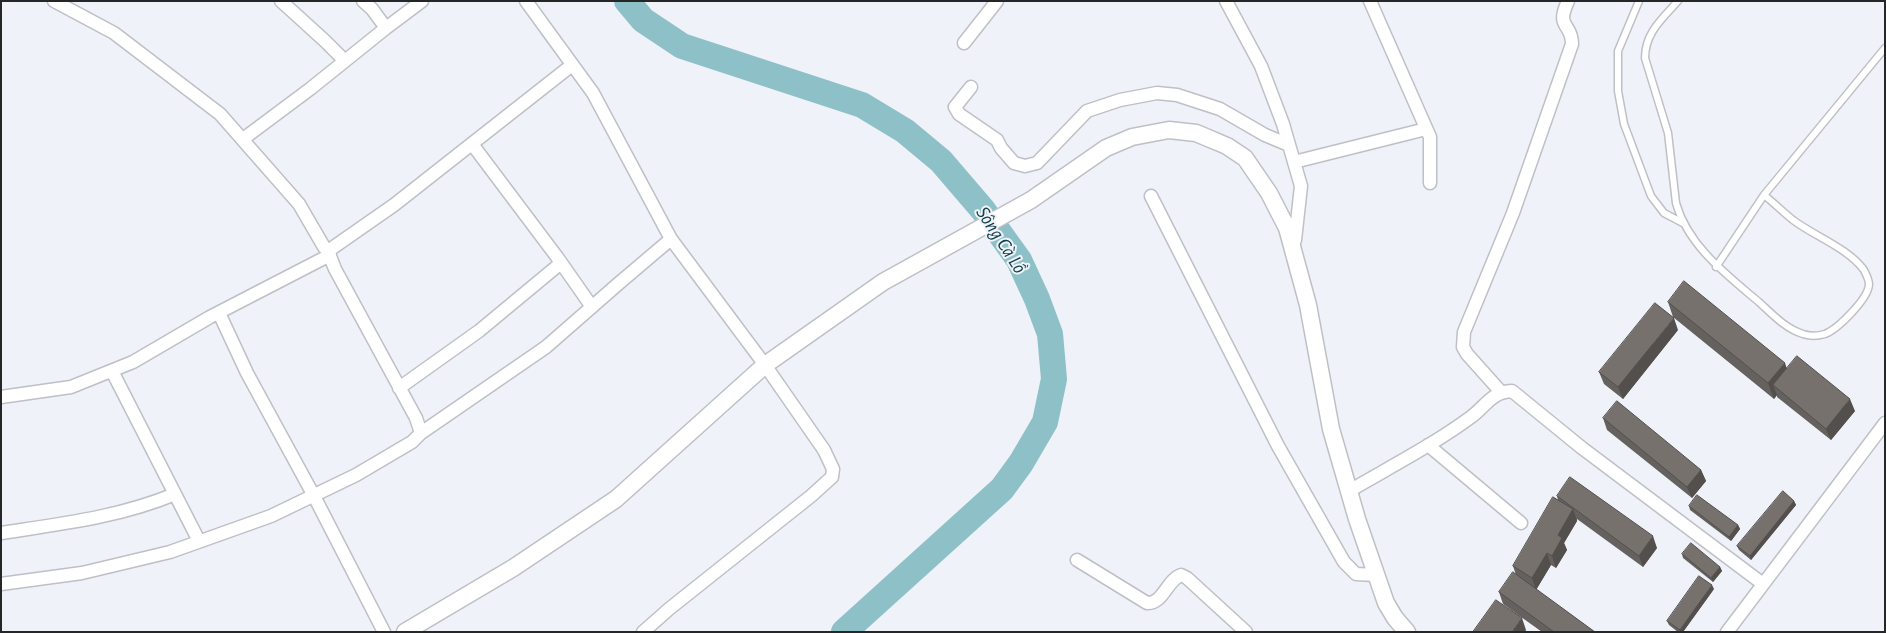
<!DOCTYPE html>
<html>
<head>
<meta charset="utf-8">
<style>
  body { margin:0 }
  #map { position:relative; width:1886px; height:633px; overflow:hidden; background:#f0f2f9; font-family:"Alegreya Sans",sans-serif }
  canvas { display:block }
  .frame { position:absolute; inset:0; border:2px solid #252628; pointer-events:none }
</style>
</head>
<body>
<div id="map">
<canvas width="1886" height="633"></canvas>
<div class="frame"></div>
</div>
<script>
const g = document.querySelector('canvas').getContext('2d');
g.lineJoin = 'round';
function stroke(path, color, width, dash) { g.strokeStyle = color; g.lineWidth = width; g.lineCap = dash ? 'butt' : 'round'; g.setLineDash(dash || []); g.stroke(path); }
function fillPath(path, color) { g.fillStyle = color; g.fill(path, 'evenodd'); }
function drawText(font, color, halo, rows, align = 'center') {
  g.font = font + ' "Alegreya Sans",sans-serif'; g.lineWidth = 4; g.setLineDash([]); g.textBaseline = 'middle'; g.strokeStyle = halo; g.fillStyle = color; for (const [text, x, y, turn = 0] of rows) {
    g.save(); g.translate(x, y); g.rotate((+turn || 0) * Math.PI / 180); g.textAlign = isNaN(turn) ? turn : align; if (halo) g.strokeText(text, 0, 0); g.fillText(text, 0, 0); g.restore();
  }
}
const river = new Path2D(`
  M627 1 643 20 682 46 862 105 905 131 941 161 983 210 1019 260 1037 299 1050 334 1054 379 1045 422 1021 463 1002 489 844 632`);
const service = new Path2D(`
  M1639 1 1618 51V91L1624 124 1651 196 1664 213 1683 223
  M1678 1C1662 19 1645 33 1645 58L1668 133 1676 203C1688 246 1727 275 1760 303 1772 314 1786 329 1803 334 1809 336 1818 336 1825 334 1838 329 1869 298 1869 284 1869 280 1866 274 1864 270 1848 248 1814 236 1793 220 1783 212 1774 203 1764 195
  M1716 267 1764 195 1885 48`);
const minor = new Path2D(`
  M54 1 114 33 220 114 299 204 324 247 328 251 335 269 416 418 421 433
  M281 1 325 41 345 61
  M363 1 372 9 386 28
  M526 1 593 93 671 239 765 365 824 450 833 469 832 477 811 496 669 609 643 632
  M1226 1 1261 66 1283 124 1301 186 1295 240 1292 246
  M1370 1 1430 137V183
  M964 43 997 1
  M971 87 955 107 959 114 997 140 1001 148 1014 163 1025 166 1037 163 1087 111 1120 100 1157 93 1177 95 1220 109 1265 135 1289 145
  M243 139 310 89 386 28 422 1
  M472 144 557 257 592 307
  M1294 162 1426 129
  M1151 196 1278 446 1344 562 1356 574 1376 575
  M328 251 394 205 572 65
  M219 313 247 373 314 496 384 632
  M112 371 199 541
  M399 388 479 331 561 263
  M1501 392 1467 354 1463 347 1464 332 1513 213 1572 44C1572 22 1555 29 1568 1
  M1 397 71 387 133 362 210 317 330 255
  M1428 445 1521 523
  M1349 491C1390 467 1433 445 1471 417 1486 406 1491 392 1512 391L1582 448 1763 584
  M1 533C60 524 120 517 175 494
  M1077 560 1147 603C1163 604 1167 580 1181 575L1187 578 1246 632
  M1 584 82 573 170 552 271 516 356 475 412 442 421 433 546 347 618 284 671 239
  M1727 632 1885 423`);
const tertiary = new Path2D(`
  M405 632 513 568 616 499 765 365 883 282 1031 200 1106 148 1132 137 1169 130 1196 133 1208 138 1227 146 1245 158 1269 193 1287 228 1308 305 1331 429 1357 519 1386 603 1395 618 1407 632`);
const wall = new Path2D(`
  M1668 302 1787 368 1855 411 1831 440 1777 397V395L1774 399 1673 317Z
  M1678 330 1623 399 1604 384 1599 372Z
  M1603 418 1701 470 1706 481 1692 498 1607 430Z
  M1557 496 1657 548 1643 567 1577 519V521L1564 543 1567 550 1556 568 1551 565 1536 590 1595 632H1542L1503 604 1499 592 1516 575 1513 566 1558 500Z
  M1794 501 1796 505 1751 560 1739 550 1737 546Z
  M1689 506 1738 525 1740 529 1731 541 1690 510Z
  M1682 554 1720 567 1722 571 1713 582 1683 558Z
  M1714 589 1683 632H1678L1669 625 1667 621Z`);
const shadedWall = new Path2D(`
  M1674 318 1678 330 1623 399 1618 387Z
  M1785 363 1790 378 1773 385 1777 395 1774 399 1768 383Z
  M1850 399 1855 411 1831 440 1826 429Z
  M1701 470 1706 481 1692 498 1687 487Z
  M1794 501 1796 505 1751 560 1750 556Z
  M1573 509 1577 521 1564 543 1567 550 1556 568 1552 556 1558 535Z
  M1738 525 1740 529 1731 541 1729 537Z
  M1653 536 1657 548 1643 567 1639 556Z
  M1547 553 1551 565 1536 590 1532 578Z
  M1720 567 1722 571 1713 582 1711 578Z
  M1712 585 1714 589 1683 632H1680V630Z
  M1522 618 1526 630 1525 632H1512Z`);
const building = new Path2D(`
  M1684 281 1785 363 1768 383 1668 302Z
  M1655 303 1674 318 1618 387 1599 372Z
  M1797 356 1850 399 1826 429 1773 385Z
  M1617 401 1701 470 1687 487 1603 418Z
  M1570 477 1653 536 1639 556 1557 496Z
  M1783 491 1794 501 1750 556 1737 546Z
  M1697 495 1738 525 1729 537 1689 506Z
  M1553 497 1573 509 1558 535 1562 538 1552 556 1547 553 1532 578 1513 566Z
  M1691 543 1720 567 1711 578 1682 554Z
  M1513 572 1595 632H1554L1499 592Z
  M1699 576 1712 585 1680 630 1667 621Z
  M1496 600 1522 618 1512 632H1473Z`);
const waterNames = [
  ["Sông Cà Lồ",1001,240,57]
];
stroke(river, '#8ec1c7', 26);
stroke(service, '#bec0c6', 9);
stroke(minor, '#bec0c6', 15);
stroke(tertiary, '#bec0c6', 19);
stroke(service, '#fff', 6);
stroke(minor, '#fff', 12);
stroke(tertiary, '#fff', 16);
fillPath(wall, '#65615e');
fillPath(shadedWall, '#534f4c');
fillPath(building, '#76716d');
stroke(building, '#534f4c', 1);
drawText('italic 20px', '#114046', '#f0f2f9', waterNames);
</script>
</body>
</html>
